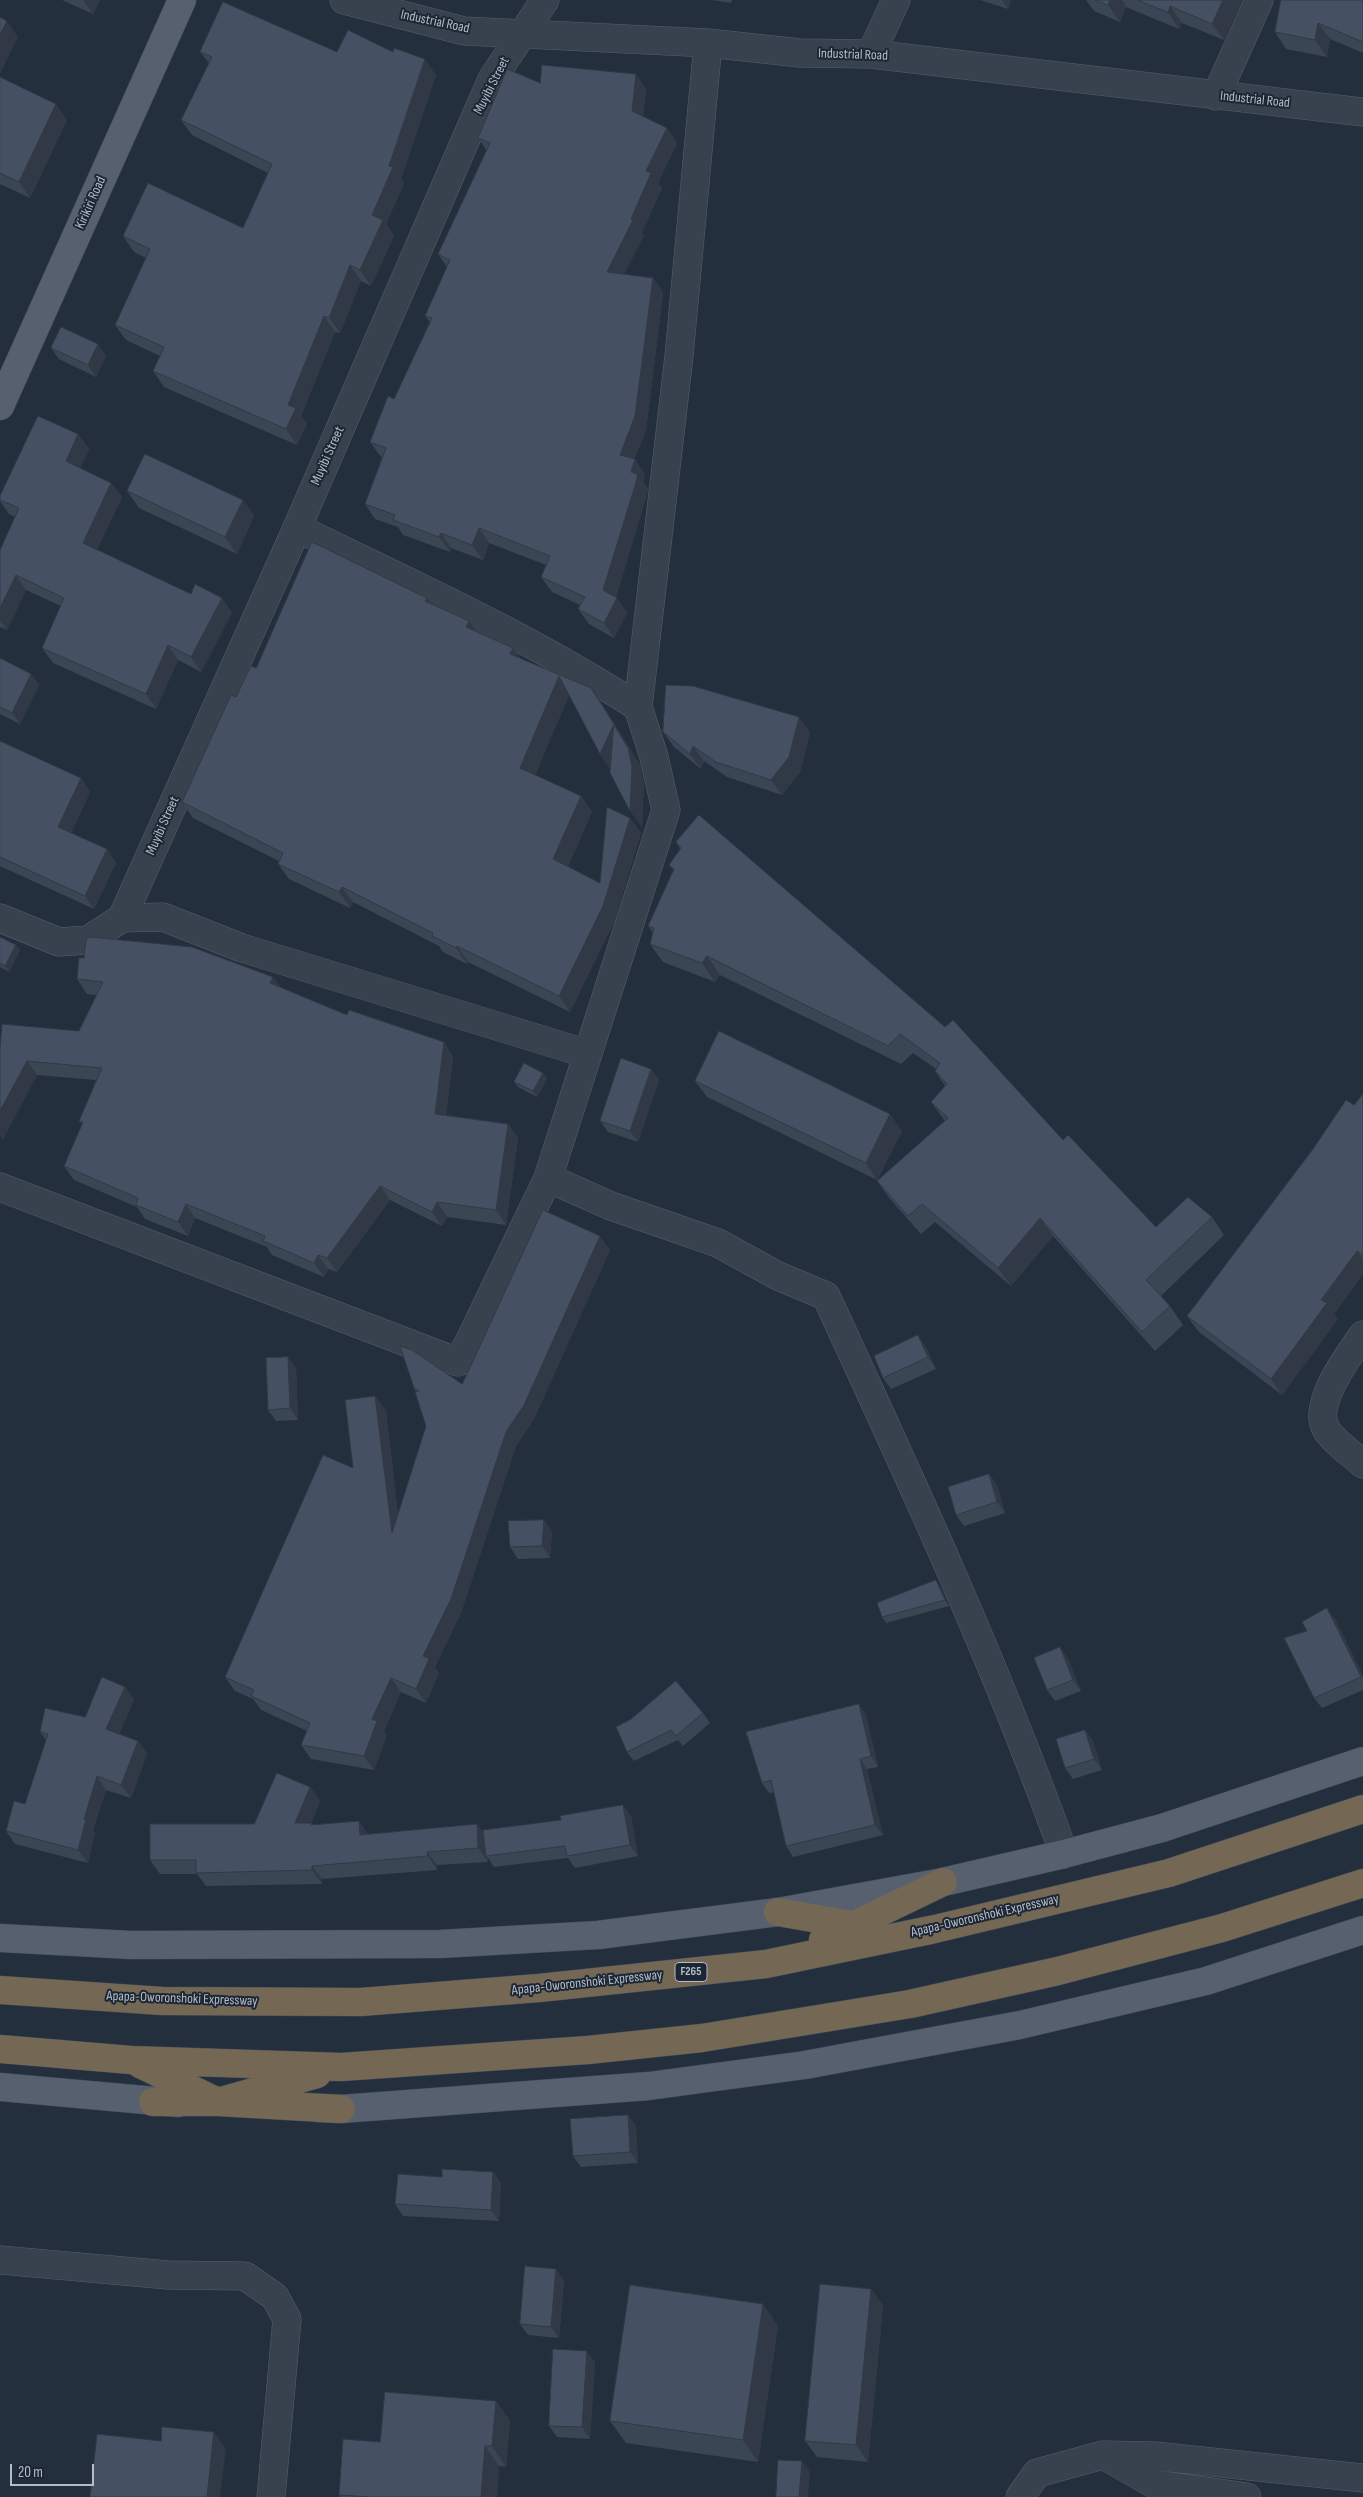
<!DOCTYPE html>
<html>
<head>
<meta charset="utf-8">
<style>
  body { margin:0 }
  #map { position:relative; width:1363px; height:2497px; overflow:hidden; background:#242f3e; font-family:"Sofia Sans Condensed",sans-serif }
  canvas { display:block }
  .scale { position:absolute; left:10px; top:2464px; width:84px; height:22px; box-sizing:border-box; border:2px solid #b4bcc9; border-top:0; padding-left:6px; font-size:15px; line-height:18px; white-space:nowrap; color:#b4bcc9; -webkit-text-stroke:4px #1d2633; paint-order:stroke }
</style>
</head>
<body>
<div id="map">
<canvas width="1363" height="2497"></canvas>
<div class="scale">20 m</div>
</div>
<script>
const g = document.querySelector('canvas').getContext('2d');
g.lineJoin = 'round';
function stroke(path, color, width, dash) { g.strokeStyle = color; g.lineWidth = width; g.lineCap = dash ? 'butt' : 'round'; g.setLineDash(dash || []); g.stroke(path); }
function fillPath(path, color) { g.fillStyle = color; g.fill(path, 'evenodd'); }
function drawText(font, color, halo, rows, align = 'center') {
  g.font = font + ' "Sofia Sans Condensed",sans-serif'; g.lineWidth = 4; g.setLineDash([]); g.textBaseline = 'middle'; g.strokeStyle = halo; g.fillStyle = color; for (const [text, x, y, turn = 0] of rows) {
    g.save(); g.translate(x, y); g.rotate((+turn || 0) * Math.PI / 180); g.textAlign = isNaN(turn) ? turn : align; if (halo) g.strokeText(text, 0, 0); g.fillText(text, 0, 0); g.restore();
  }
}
const minor = new Path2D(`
  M344 0 464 31 708 43 800 53 871 54 1363 112
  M871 54 896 0
  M1216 96 1259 0
  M638 707 679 356 708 43
  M0 918 59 942 88 940 122 918 163 917 242 948 588 1054
  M122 918 297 528 492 79 545 0
  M548 1178 611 1206 718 1243 778 1276 826 1296C911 1480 996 1663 1064 1854
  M0 1187 458 1362 469 1342 548 1178 666 810 654 757 638 707C530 637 412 584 297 528
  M1363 1335C1348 1356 1312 1404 1326 1429 1332 1440 1354 1456 1363 1464
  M0 2260 168 2275 245 2276 275 2297 287 2319 271 2497
  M1105 2456 1154 2484 1247 2497
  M1020 2497 1037 2473 1103 2455 1155 2456 1363 2478`);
const major = new Path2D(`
  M0 406 182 0
  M0 1938 131 1945 440 1944 598 1935 778 1912 943 1882 1064 1854 1162 1828 1363 1761
  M0 2087 178 2103
  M318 2108 341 2109 649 2086 805 2065 1020 2025 1206 1981 1363 1930`);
const highway = new Path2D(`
  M778 1912 858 1926
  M823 1940 943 1882
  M0 1990 162 2001 361 2002 539 1988 766 1964 935 1929 1169 1873 1363 1809
  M0 2049 131 2060 341 2067 588 2050 702 2038 910 2004 1058 1971 1222 1928 1363 1883
  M140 2064 218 2102 341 2109
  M153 2102H218L317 2074`);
const wall = new Path2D(`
  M62 0H100L93 14Z
  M712 0H732L731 3Z
  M980 0H1011L1008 9Z
  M1086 0H1242L1224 40 1182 23 1179 29 1126 7 1120 22 1094 11Z
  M1363 0V53L1330 39 1327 57 1286 49 1275 32Z
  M200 52H337L436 75 401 179 404 183 386 224 394 236 371 286 361 281 340 333 335 332 301 416 307 424 297 445 164 387 153 371 160 356 126 340 115 325 146 258 134 252 123 236 243 228 268 173 192 135 181 120 209 63Z
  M0 77 67 120 30 198 0 184Z
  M540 83 646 89 643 117 667 128 677 143 658 183 662 188 642 232 644 235 624 274 653 278 663 293 646 431 634 459 645 474 643 482 648 489 647 494 616 597 627 613 614 638 589 624 578 609 580 605 552 592 541 577 546 565 489 543 483 560 451 548 450 552 403 535 398 527 375 519 365 504 382 457H381L370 442 394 399 430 322 425 316 447 267 438 254 487 151 478 138Z
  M51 348 106 356 96 377 59 359Z
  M78 434 89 449 80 468 111 483 122 497 97 550 191 594 222 598 232 613 201 672 178 660 156 709 53 663 42 648 61 606 26 590 7 630 0 627V550L15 517 9 514 0 501V496Z
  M127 491 243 500 254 516 237 554 139 508Z
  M427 598 431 604 520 659 602 704 640 765 644 784 642 827 610 768 600 754 569 695 535 775 581 796 592 812 568 866 600 883 630 818 641 833 614 922 570 1012 468 962 467 964 443 952 439 946 353 902 350 908 289 879 278 864 279 861 193 818 182 802 236 697 256 668Z
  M0 658 31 674 39 685 20 724 0 714Z
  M663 732H810L800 772 782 795 727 777 704 761 701 769 674 747Z
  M0 741 81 778 90 792 71 833 107 849 116 863 94 909 0 866Z
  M676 842 1063 1140 1156 1227 1212 1217 1224 1235 1161 1296 1170 1306 1183 1325 1155 1351 1053 1236 1011 1286 935 1222 921 1234 890 1199 877 1181 945 1121 931 1102 945 1086 935 1071 936 1069 913 1053 901 1064 720 975 715 982 663 962 650 944 653 933 648 926 674 871 669 865 680 849Z
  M0 937 16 945 20 950 9 972 0 967Z
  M273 977 280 987 347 1015 444 1042 453 1057 446 1115 508 1124 518 1138 506 1225 447 1217 442 1226 390 1200 337 1272 328 1269 324 1277 272 1255 267 1247 195 1218 188 1236 145 1219 137 1207 74 1180 64 1166 82 1124 79 1121 96 1080 37 1075 3 1139 0 1135V1048L79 1031 97 995 87 994 77 979Z
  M651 1069 659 1080 638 1142 608 1132 600 1121Z
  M543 1073 547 1079 537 1097 518 1087 514 1082Z
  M695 1081 902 1131 877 1180 707 1097Z
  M1363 1094V1274L1334 1314 1338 1319 1282 1395 1199 1332 1187 1316Z
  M610 1250 534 1419 516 1446 461 1613 435 1667 439 1673 426 1703 401 1692 384 1731 387 1735 374 1770 311 1759 301 1745 307 1731 261 1710 253 1699 235 1691 225 1677 353 1468 375 1396 386 1411 398 1515 426 1426 416 1392 414 1388 462 1384Z
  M926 1347 936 1369 891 1389 883 1378Z
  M296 1368 298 1420 276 1421 268 1410Z
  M989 1474 997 1485 1005 1513 964 1526 956 1515Z
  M544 1520 552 1531 550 1558 518 1559 510 1547Z
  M940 1586 949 1606 886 1623 882 1617Z
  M1335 1619 1363 1676V1690L1322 1708 1314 1698 1307 1631Z
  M1060 1647 1068 1659 1081 1691 1055 1701 1047 1690Z
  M125 1687 134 1700 119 1734 138 1741 147 1754 131 1798 106 1790 93 1830 95 1833 88 1863 15 1844 6 1831 25 1804 46 1740 40 1732 85 1717Z
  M703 1713 710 1723 683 1746 678 1740 634 1761 627 1752Z
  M866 1715 878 1767 867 1769 883 1835 793 1857 786 1846 774 1792 769 1793 762 1783Z
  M1085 1730 1093 1741 1102 1770 1073 1779 1065 1768Z
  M310 1787 320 1801 311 1823 313 1824 368 1834 477 1824 484 1834 631 1816 638 1856 575 1868 568 1858 494 1867 488 1858V1862L437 1865V1870L322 1879V1884L206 1886 197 1874H160L150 1860 254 1824Z
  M628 2115 636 2126 638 2163 581 2167 573 2156Z
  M493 2172 501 2183 499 2221 403 2216 395 2204 442 2177Z
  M564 2280 559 2338 528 2335 520 2324Z
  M871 2289 883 2306 868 2462 817 2457 805 2441Z
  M763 2304 778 2326 758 2462 626 2443 610 2421Z
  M595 2362 590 2439 557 2437 549 2426Z
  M496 2401 510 2421 506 2467 499 2466 497 2497H340L339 2495 380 2442Z`);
const shadedWall = new Path2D(`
  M83 0H100L93 14Z
  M1002 0H1011L1008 9Z
  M1110 0H1122L1126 7 1120 22 1108 5Z
  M1223 0H1242L1224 40 1212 24Z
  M1170 6 1182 23 1179 29 1168 12Z
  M7 21 18 37 0 74V35Z
  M1318 23 1330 39 1327 57 1315 40Z
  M425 59 436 75 401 179 404 183 386 224 394 236 371 286 360 270 372 215 389 166Z
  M636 74 646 89 642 126 632 111Z
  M56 104 67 120 30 198 19 182Z
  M667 128 677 143 658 183 662 188 642 232 644 235 618 287 607 272 631 219 646 171Z
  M350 265 361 281 340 333 329 318Z
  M653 278 663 293 646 431 630 470 620 455Z
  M324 316 335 332 301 416 307 424 297 445 286 429 288 405Z
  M98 344 106 356 96 377 88 365Z
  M78 434 89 449 76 476 66 461Z
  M635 459 645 474 643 482 648 489 647 494 615 602 617 598 627 613 614 638 604 623 603 590 631 472Z
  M111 483 122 497 93 558 83 543Z
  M243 500 254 516 237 554 225 537Z
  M479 528 489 543 483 560 472 545Z
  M441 533 451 548 450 552 439 537Z
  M16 575 26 590 7 630 0 620V608Z
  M222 598 232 613 201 672 191 657Z
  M427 598 438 614 425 601Z
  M469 621 480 636 466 627Z
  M168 645 178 660 156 709 146 694Z
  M513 648 524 663 510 654Z
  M31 674 39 685 20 724 12 713Z
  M559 676 570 692 531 784 520 768Z
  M591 688 602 704 640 765 644 784 642 827 630 811 611 770 600 754Z
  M799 717 810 732 800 772 782 795 771 780Z
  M693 746 704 761 701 769 690 754Z
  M81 778 90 792 68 841 58 827Z
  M581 796 592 812 564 875 553 859Z
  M630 818 641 833 614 922 570 1012 559 996Z
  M107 849 116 863 94 909 85 896Z
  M342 887 353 902 350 908 339 892Z
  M16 945 20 950 9 972 5 966Z
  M457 946 468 962 467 964 456 948Z
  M707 956 720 975 715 982 702 963Z
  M273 977 282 991 270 983Z
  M444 1042 453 1057 445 1128 435 1114Z
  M27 1061 37 1075 3 1139 0 1135V1111Z
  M651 1069 659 1080 638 1142 630 1131Z
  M543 1073 547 1079 537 1097 533 1091Z
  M890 1114 902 1131 877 1180 866 1163Z
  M508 1124 518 1138 506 1225 496 1210Z
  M380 1186 390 1200 337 1272 327 1258Z
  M437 1202 447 1217 442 1226 432 1212Z
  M186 1204 195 1218 188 1236 178 1222Z
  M1040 1218 1053 1236 1011 1286 998 1268Z
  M600 1236 610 1250 534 1419 516 1446 461 1613 435 1667 439 1673 426 1703 416 1689 423 1656 506 1432Z
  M1357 1251 1363 1259V1274L1334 1314 1338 1319 1282 1395 1271 1379 1321 1300Z
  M318 1255 328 1269 324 1277 314 1263Z
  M918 1335 926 1347 936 1369 928 1357Z
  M288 1357 296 1368 298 1420 290 1408Z
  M375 1396 386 1411 402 1548 392 1533Z
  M989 1474 997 1485 1005 1513 997 1502Z
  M544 1520 552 1531 550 1558 542 1546Z
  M936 1580 940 1586 949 1606 945 1600Z
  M1327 1608 1335 1619 1363 1676V1679Z
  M1060 1647 1068 1659 1081 1691 1073 1680Z
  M391 1678 401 1692 384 1731 387 1735 374 1770 364 1756 372 1719Z
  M125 1687 134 1700 115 1742 106 1729Z
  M859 1704 866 1715 878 1767 871 1756Z
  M1085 1730 1093 1741 1102 1770 1094 1759Z
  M138 1741 147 1754 131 1798 121 1785Z
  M860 1759 867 1769 883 1835 875 1825Z
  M97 1776 106 1790 93 1830 95 1833 88 1863 78 1850 84 1819Z
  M310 1787 320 1801 305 1837 295 1823Z
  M623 1805 631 1816 638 1856 630 1845Z
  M359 1821 368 1834 360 1835Z
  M477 1824 486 1838V1856L488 1858V1862L478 1848Z
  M427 1852 437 1865V1870L428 1856Z
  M312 1866 322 1879V1884L312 1870Z
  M628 2115 636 2126 638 2163 630 2152Z
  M493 2172 501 2183 499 2221 491 2210Z
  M556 2269 564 2280 559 2338 551 2327Z
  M871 2289 883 2306 868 2462 856 2445Z
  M763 2304 778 2326 758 2462 743 2440Z
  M587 2351 595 2362 590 2439 582 2427Z
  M496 2401 510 2421 506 2467 492 2446Z
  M214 2432 226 2449 220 2497H207Z
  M485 2446 499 2466 497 2497H481Z
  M802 2461 810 2472 808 2497H799Z`);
const building = new Path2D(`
  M1096 0H1110L1108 5Z
  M1138 0H1223L1212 24 1170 6 1168 12Z
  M1281 0H1363V42L1318 23 1315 40 1275 32Z
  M223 2 337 52 348 30 393 52 394 48 425 59 389 166 393 167 372 215 383 220 360 270 350 265 329 318 324 316 288 405 296 408 286 429 153 371 164 347 115 325 150 249 123 236 148 183 243 228 272 164 181 120 212 57 200 52Z
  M0 17 7 21 0 35Z
  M542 65 636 74 632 111 667 128 646 171 651 173 631 219 633 220 607 272 653 278 635 416 620 455 635 459 631 472 637 474V479L603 590 617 598 604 623 578 609 585 597 541 577 550 556 479 528 472 545 441 533 439 537 393 520 395 515 365 504 386 448 370 442 388 396 394 399 432 318 425 316 450 260 438 254 490 143 478 138 507 69 540 83Z
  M0 77 56 104 19 182 0 173Z
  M61 327 98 344 88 365 51 348Z
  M38 416 78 434 66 461 111 483 83 543 191 594 195 584 222 598 191 657 168 645 146 694 42 648 64 598 16 575 0 608V550L19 508 0 500V496Z
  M145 454 243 500 225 537 127 491Z
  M312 542 427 598 425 601 469 621 466 627 513 648 510 654 591 688 614 724 600 754 559 676 520 768 581 796 553 859 600 883 607 807 630 818 603 906 559 996 457 946 456 948 432 936 433 933 342 887 339 892 278 864 283 853 182 802 231 695 236 697 251 666 256 668Z
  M0 658 31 674 12 713 0 707Z
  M666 685 693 686 799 717 789 757 771 780 716 762 693 746 690 754 663 732Z
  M614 725 628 748 632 767 630 811 610 773Z
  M0 741 81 778 58 827 107 849 85 896 0 857Z
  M699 815 945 1027 953 1020 1063 1140 1068 1135 1156 1227 1188 1197 1212 1217 1146 1280 1170 1306 1142 1332 1040 1218 998 1268 922 1204 908 1216 877 1181 948 1118 931 1102 947 1084 935 1071 940 1063 900 1034 888 1046 707 956 702 963 650 944 654 928 648 926 674 869 669 865 681 848 676 842Z
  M0 937 16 945 5 966 0 963Z
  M90 937 192 947 273 977 270 983 347 1015 349 1010 444 1042 435 1114 508 1124 496 1210 437 1202 432 1212 380 1186 327 1258 318 1255 314 1263 263 1241 265 1236 186 1204 178 1222 136 1205 138 1198 64 1166 83 1122 79 1121 102 1068 27 1061 0 1111V1048L2 1024 79 1031 103 982 77 979 79 958H84L86 939Z
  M719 1031 890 1114 866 1163 695 1081Z
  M621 1058 651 1069 630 1131 600 1121Z
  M524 1063 543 1073 533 1091 514 1082Z
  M1363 1094V1255L1357 1251 1321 1300 1327 1303 1271 1379 1187 1316 1313 1149 1346 1100 1354 1105Z
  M543 1210 600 1236 524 1405 506 1432 451 1599 423 1656 429 1659 416 1689 391 1678 372 1719 377 1721 364 1756 301 1745 310 1723 251 1696 254 1690 225 1677 323 1455 353 1468 345 1400 375 1396 392 1533 426 1426 415 1392 419 1391 414 1388 400 1346 412 1350 462 1384Z
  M918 1335 928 1357 883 1378 874 1356Z
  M288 1357 290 1408 268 1410 266 1358Z
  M989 1474 997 1502 956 1515 948 1487Z
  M544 1520 542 1546 510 1547 508 1521Z
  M936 1580 945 1600 882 1617 877 1603Z
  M1327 1608 1361 1677 1314 1698 1284 1638 1307 1631 1302 1622Z
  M1060 1647 1073 1680 1047 1690 1034 1658Z
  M102 1677 125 1687 106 1729 138 1741 121 1785 97 1776 84 1819H86L78 1850 6 1831 14 1801 25 1804 48 1734 40 1732 45 1708 85 1717Z
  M676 1681 703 1713 676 1736 671 1730 627 1752 616 1727 631 1719Z
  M859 1704 871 1756 860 1759 875 1825 786 1846 771 1780 762 1783 746 1732Z
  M1085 1730 1094 1759 1065 1768 1056 1739Z
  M277 1773 310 1787 295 1823H311V1825L359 1821 360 1835 477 1824 478 1848 427 1852 428 1856 312 1866V1870L196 1873V1860H150V1824H254Z
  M623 1805 630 1845 567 1856 565 1846 486 1856 483 1830 561 1820 560 1816Z
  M628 2115 630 2152 573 2156 570 2119Z
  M442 2169 493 2172 491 2210 395 2204 398 2174 442 2177Z
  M525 2266 556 2269 551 2327 520 2324Z
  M820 2284 871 2289 856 2445 805 2441Z
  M630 2285 763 2304 743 2440 610 2421Z
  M553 2349 587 2351 582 2427 549 2426Z
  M385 2392 496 2401 492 2446H485L481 2497H370L339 2495 343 2439 380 2442Z
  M162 2427 214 2432 207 2497H90L97 2434 161 2441Z
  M778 2460 802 2461 799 2497H776Z`);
const shields = [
  [691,1972,32]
];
const shieldNames = [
  ["F265",691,1972]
];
const streetNames = [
  ["Industrial Road",435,22,12],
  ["Industrial Road",853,55,2],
  ["Muyibi Street",492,86,-63],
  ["Industrial Road",1255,100,6],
  ["Kirikiri Road",91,203,-66],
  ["Muyibi Street",328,456,-66],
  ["Muyibi Street",163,826,-66],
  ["Apapa-Oworonshoki Expressway",985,1916,-13],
  ["Apapa-Oworonshoki Expressway",587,1983,-6],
  ["Apapa-Oworonshoki Expressway",182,1999,2]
];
stroke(minor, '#565f6c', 29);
stroke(major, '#414a57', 29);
stroke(highway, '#434c59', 29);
stroke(minor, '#38414e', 28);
stroke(major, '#56606e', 28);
stroke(highway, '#746855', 28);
fillPath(wall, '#3b4654');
fillPath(shadedWall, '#303945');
fillPath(building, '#455162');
stroke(building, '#303945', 1);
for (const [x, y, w] of shields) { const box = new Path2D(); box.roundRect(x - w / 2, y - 9.5, w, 19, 4); g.fillStyle = '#1d2633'; g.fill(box); stroke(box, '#b4bcc9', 1); }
drawText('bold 12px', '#b4bcc9', null, shieldNames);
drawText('14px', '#b4bcc9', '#1d2633', streetNames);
</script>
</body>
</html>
